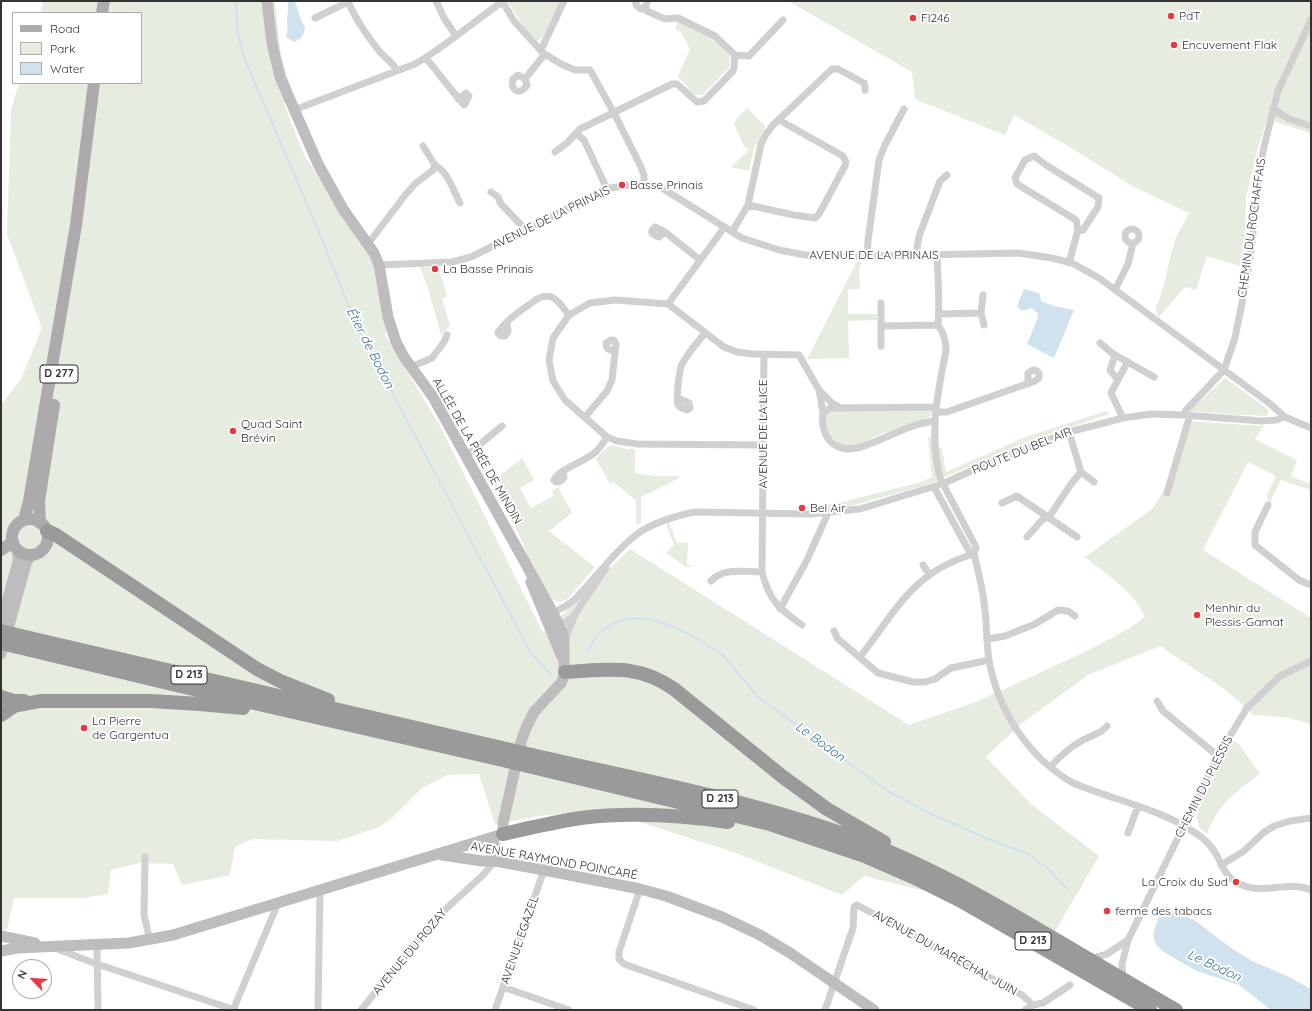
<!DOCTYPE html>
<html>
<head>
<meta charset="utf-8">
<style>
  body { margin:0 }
  #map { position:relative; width:1312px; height:1011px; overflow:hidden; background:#fff; font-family:Quicksand,sans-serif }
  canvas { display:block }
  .frame { position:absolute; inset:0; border:2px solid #333; pointer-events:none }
  .legend { position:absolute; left:12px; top:12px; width:130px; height:72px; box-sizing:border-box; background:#fff; border:1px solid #adadad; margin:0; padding:5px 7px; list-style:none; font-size:12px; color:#333 }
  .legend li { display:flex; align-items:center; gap:8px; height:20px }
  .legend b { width:20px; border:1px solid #adadad }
  .north { position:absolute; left:12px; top:959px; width:40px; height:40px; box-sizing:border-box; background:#fff; border:1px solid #adadad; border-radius:50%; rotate:295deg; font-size:11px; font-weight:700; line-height:16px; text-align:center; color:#333 }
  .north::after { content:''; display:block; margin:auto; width:14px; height:18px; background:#e63946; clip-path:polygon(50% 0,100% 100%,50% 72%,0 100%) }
</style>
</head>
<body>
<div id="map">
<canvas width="1312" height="1011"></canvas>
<div class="frame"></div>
<ul class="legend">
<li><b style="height:5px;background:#ababab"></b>Road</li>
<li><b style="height:11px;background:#e6ecdf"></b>Park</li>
<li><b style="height:11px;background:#cfe2ee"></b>Water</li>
</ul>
<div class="north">N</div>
</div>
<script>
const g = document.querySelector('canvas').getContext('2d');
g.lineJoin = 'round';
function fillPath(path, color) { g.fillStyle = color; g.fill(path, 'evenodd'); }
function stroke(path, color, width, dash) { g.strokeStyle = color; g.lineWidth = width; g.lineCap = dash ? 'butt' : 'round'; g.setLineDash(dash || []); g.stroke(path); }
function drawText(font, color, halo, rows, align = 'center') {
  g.font = font + ' Quicksand,sans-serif'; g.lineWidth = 4; g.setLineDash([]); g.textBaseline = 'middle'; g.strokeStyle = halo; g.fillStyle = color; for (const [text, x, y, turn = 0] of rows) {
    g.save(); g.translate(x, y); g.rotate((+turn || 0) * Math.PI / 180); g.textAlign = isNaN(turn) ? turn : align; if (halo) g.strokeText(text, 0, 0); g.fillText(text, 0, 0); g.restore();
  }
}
const green = new Path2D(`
  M43 1H275L281 56 292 90 284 104 304 155 371 255 387 332 385 335 439 424 543 633 630 549 909 725 976 702 1087 651 1128 629 1145 617C1135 592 1106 574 1085 557L1152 509 1164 491 1185 421 1264 426 1255 439 1297 460 1291 477 1311 484V490L1281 480 1269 504 1267 495 1276 476 1248 462 1203 550 1311 618V724L1284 717 1254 715 1223 688 1160 646 1088 675 1021 724 986 757 1031 804 1099 856 1041 955 942 895 864 876 842 895 736 853 602 810 539 816 495 824 479 774 447 775 422 788 392 818 379 827 337 841 253 839 235 847 230 875 182 885 173 864 139 863 111 870 108 894 84 898H14L7 930 1 929V405L21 379 42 328 7 234 11 109 19 83H141V13H40Z
  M507 1H560L561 2 542 38 537 41 525 29Z
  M788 1H1311V130L1310 133 1267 119 1258 148 1246 197 1244 267 1207 256 1196 290 1185 287 1159 317 1155 309C1166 287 1167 263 1175 240 1178 231 1185 222 1189 213L1134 187 1068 146 1014 115 1005 135 915 99 912 72Z
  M678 21 713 37 730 54 729 68 702 95H694L678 76 690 49 681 32 675 29Z
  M747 108 765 126V129C761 134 758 144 754 147L749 171 731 167 749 150 744 146 734 124 737 118Z
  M857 261 862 263 859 267 860 289 848 290V314H877V320L848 321 849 358 807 359Z
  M420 267 439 268 447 297 442 298 450 326 441 335 428 288Z
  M1225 378 1269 410 1267 416 1226 414 1189 411Z
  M869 409 871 411H886L888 409 931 410 932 412 931 416 929 417 889 433 886 432 872 438 871 441 855 447 837 444 827 433 825 415 829 411Z
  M1107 411 1109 414 1032 440 945 477 942 475 938 448H942L946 472 1028 436Z
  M928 437H932L939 480 923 486 850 506 827 510 796 508V506H822L833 504 918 483 932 477Z
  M612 445 628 449H635V473L654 476H678L679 478 641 497V523L636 525V500L613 482 610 484 596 459 607 447Z
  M522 458 534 480 520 488 531 508 554 496 552 491 558 487 572 513 549 531 595 567 568 599 560 602 551 599 529 561 523 543 492 482Z
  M669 523 677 543 688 542 687 564 692 567H686L666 553 674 545 666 524Z
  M1234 741 1239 744 1260 774C1236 792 1218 804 1207 834L1199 827 1198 820 1196 816 1199 812 1197 810 1217 770Z`);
const water = new Path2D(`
  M288 1H294C299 9 299 19 305 27 304 35 302 39 294 42L286 37C289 29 287 26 287 18 288 12 288 7 288 1Z
  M1024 289 1039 293 1040 295 1041 301 1054 306 1074 310 1054 358 1027 344 1037 320 1038 313 1031 308 1026 310H1021L1017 306Z
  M1166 907 1172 908 1197 922 1231 948 1252 961 1285 975 1311 989V1010H1271L1239 985 1197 971 1165 953 1156 945 1153 935 1156 924 1161 913Z`);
const stream = new Path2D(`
  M236 1 238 35 245 60 308 206 357 326 530 652 551 675
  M587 652 597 635 604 629 621 620 632 618 649 619 667 624 689 634 723 655 758 697 886 790 931 814 993 841 1028 854 1047 868 1067 889`);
const street = new Path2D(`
  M348 1C355 19 368 37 380 52 386 59 393 62 397 71
  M436 1 444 18 456 36
  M502 1 514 21 543 53 561 64 575 70H590L614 113 640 165 644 175V184
  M636 1V5L641 9 646 7 647 1
  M644 8 647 11 665 19 678 18 715 36 735 55 749 56 783 20
  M315 18 348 2
  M541 50 564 1
  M426 58 454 93 464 105 466 102 469 96 466 93 458 99
  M525 79 518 75 513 79C510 91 520 96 527 85L525 79 528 75 545 54
  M1273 109 1289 119 1311 126
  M294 110 415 64C446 46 473 22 502 2
  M577 134 584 140 607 189
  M555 152 567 143 580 129 672 84H677L697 102 704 101 733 71 734 68 735 55
  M1034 156 1046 165 1099 198 1098 207 1083 230H1078L1076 220 1017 184 1015 178 1025 160Z
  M435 165C448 172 453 190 460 203
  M491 192 498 197 501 204 526 230
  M748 205 794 215 815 218 819 214 845 166 846 162 843 156 779 120
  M1125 236a7 7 0 1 1 14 0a7 7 0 1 1-14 0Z
  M665 232 659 237 656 236 652 233V230L655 227 665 232 700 260
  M732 232 748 205 761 144 766 134 774 124 832 69H838L864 83 865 86V90
  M368 244 406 194 416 183 433 170 435 165 423 146
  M916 255 919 236 940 181 947 175
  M937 255C938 278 940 302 938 325 944 333 946 340 946 351 937 394 928 440 942 484
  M867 256 868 241 879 160 885 145 904 109
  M1069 263 1078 230
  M379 265 452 262 471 257 607 189C627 184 643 183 662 188L742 238 779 250 805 255 823 257 1018 253 1052 258 1072 263 1099 278 1269 403 1285 417 1311 428
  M1115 290 1128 264 1133 243
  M983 295 981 313 984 325
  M668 304 724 228
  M940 314 981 313
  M507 322 508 331 505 336H501L498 333C505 320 525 308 537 299 553 290 560 304 569 315
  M881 326 938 325
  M1100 343 1112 353 1154 377
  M881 346V303
  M764 354 762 572C769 600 779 609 802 625
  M1115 355 1110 370 1118 380
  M411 367 432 358 444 342 447 335
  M819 390 832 403 841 408
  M678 398 689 403 690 408 687 410C684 409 680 408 678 405 676 399 679 370 682 364 688 353 697 343 705 333
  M935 407 830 408 823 413C822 421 823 430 827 437 831 445 841 449 850 449 859 449 869 444 877 441 896 433 915 423 935 421
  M936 412H947L1035 381 1039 378V374L1037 371 1033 370 1028 373V384
  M1184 415 1186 410 1224 370 1235 338 1247 278 1252 243 1258 177 1264 147 1278 91 1311 20
  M585 417 607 391 612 380 616 344 614 340H611L606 343 607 348 610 350H615
  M1123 418 1111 393 1127 363
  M763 445 637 444 617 441 607 437 565 400 553 381 549 360 553 338 569 315 590 303 615 300 668 304 724 347 737 352 753 354 799 355 819 390 823 413
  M467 455 502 426
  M563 471 564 477 561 481 556 482 554 480C559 469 583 462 593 454 599 450 603 443 607 437
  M1081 472 1094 482
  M943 484 976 547 974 554C978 570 982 586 984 602 987 621 986 641 989 660 998 711 1028 757 1073 783 1113 800 1158 808 1194 832 1202 837 1211 845 1216 854 1224 868 1225 878 1242 885 1265 895 1288 880 1311 890
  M934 487 969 551 974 554
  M1167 493 1190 415
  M1002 503 1017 496 1077 537
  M1268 505 1255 532V545L1299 580 1311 585
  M1027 537 1041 521 1051 514 1071 484 1081 472 1069 432
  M923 565 929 574
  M711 581C724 567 745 572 762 572
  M780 609 807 560 828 513
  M552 616C555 610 568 606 574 600 595 579 616 549 640 532 657 521 675 516 695 512L810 514 860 509 942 484 998 459 1069 432 1123 418 1151 414 1184 415 1262 421 1276 420 1285 417
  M555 624C564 625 570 620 575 614
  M834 631 838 639 878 673 913 682H925L935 679 951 668 989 660
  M988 639 1005 636 1035 624 1058 610 1068 611 1075 616
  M565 640 575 614 606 568
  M860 657C895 612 913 571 974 554
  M1157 701 1163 711 1218 756
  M1050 767C1060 756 1070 747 1083 740 1092 735 1101 734 1107 726
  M1128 833 1138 806
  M145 857 144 915 150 941
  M1221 865 1244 851 1263 833 1274 826 1290 821 1311 818
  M640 889 619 952V959L624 964 754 1010
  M97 945 98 1010
  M55 948 91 962 235 1010
  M1089 959 1107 954 1128 940
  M1123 979 1122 964 1128 940 1218 756 1247 708 1280 676 1311 661
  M503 987 569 1010
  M233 1010 276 908V904
  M318 1010 320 891
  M361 1010 438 916 482 876 495 861
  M495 1010 544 870
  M825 1010 853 928 854 907 857 905 1022 995 1033 1005
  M1025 1010 1033 1005 1043 1003 1070 985`);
const secondary = new Path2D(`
  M531 582 562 657
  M1 623 18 562V551
  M1 654 26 564 30 556
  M492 839 496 850 495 861
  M442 855 482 861H495L544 870 640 889 666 896 722 917 760 935 790 953 874 1010
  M1 936 35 943
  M1 951 17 948 129 943 173 935 503 834V823L521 742 526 728 534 712 561 683 564 676V642L563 635 553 613 433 397 404 357 396 342 388 317 379 265 374 253 343 209 318 164 280 77 272 43 267 1`);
const primary = new Path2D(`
  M102 13 104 1
  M12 537a18 18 0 1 1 36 0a18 18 0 1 1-36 0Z
  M24 520 29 501 76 225 94 83
  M40 523 39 501 54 405
  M1 550 13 542`);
const highway = new Path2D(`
  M47 531 56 535 257 669 280 681 328 700
  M21 636 498 747
  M18 647 176 685 494 758
  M565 672C608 670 637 663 674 689L783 777 827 809 884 842
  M1 697 14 701H24
  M1 715 14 706 40 701H151L200 704 243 708
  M532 755C644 781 760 802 868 843 930 867 988 900 1046 934 1089 959 1132 985 1176 1010
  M528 766 770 824 865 856 913 877 961 901 1150 1010
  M503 834C529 828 554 822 581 818 630 812 679 815 728 822`);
const highwayBridge = new Path2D(`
  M1 631 21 636
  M1 643 18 647
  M498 747 532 755
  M494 758 528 766`);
const markers = [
  [1171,16,4,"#e63946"],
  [913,18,4,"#e63946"],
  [1174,45,4,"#e63946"],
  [622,185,4,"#e63946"],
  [435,269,4,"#e63946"],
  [233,431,4,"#e63946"],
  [802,508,4,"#e63946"],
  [1197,615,4,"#e63946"],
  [84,728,4,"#e63946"],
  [1236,882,4,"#e63946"],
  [1107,911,4,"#e63946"]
];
const shields = [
  [59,374,38],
  [189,675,36],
  [720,799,36],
  [1033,941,36]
];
const shieldNames = [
  ["D 277",59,374],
  ["D 213",189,675],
  ["D 213",720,799],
  ["D 213",1033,941]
];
const poiNames = [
  ["PdT",1179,16],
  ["Fl246",921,18],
  ["Encuvement Flak",1182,45],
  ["Basse Prinais",630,185],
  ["La Basse Prinais",443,269],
  ["Quad Saint",241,424],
  ["Brévin",241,438],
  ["Bel Air",810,508],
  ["Menhir du",1205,608],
  ["Plessis-Gamat",1205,622],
  ["La Pierre",92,721],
  ["de Gargentua",92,735],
  ["La Croix du Sud",1228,882,"right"],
  ["ferme des tabacs",1115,911]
];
const streetNames = [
  ["AVENUE DE LA PRINAIS",551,218,-26],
  ["CHEMIN DU ROCHAFFAIS",1252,228,-82],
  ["AVENUE DE LA PRINAIS",874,255],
  ["AVENUE DE LA LICE",763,434,-90],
  ["ALLÉE DE LA PRÉE DE MINDIN",477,451,60],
  ["ROUTE DU BEL AIR",1022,451,-22],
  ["CHEMIN DU PLESSIS",1204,787,-63],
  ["AVENUE RAYMOND POINCARÉ",554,861,10],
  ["AVENUE EGAZEL",520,940,-71],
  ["AVENUE DU ROZAY",410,952,-50],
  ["AVENUE DU MARÉCHAL JUIN",945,953,29]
];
const waterNames = [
  ["Étier de Bodon",370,348,63],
  ["Le Bodon",820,742,36],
  ["Le Bodon",1214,966,25]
];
fillPath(green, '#e6ecdf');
fillPath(water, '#cfe2ee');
stroke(stream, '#cfe2ee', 2);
stroke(street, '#d0d0d0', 7);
stroke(secondary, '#bdbdbd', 11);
stroke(primary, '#ababab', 12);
stroke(highway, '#9a9a9a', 14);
stroke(highwayBridge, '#9a9a9a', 14);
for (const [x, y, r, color] of markers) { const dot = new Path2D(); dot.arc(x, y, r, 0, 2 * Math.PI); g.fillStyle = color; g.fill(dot); stroke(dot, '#fff', 1.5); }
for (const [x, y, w] of shields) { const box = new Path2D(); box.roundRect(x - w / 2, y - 9, w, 18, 3); g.fillStyle = '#fff'; g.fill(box); stroke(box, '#333', 1); }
drawText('bold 11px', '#333', null, shieldNames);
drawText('12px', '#333', '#fff', poiNames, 'left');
drawText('12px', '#333', '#fff', streetNames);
drawText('italic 13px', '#3f7597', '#fff', waterNames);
</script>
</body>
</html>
